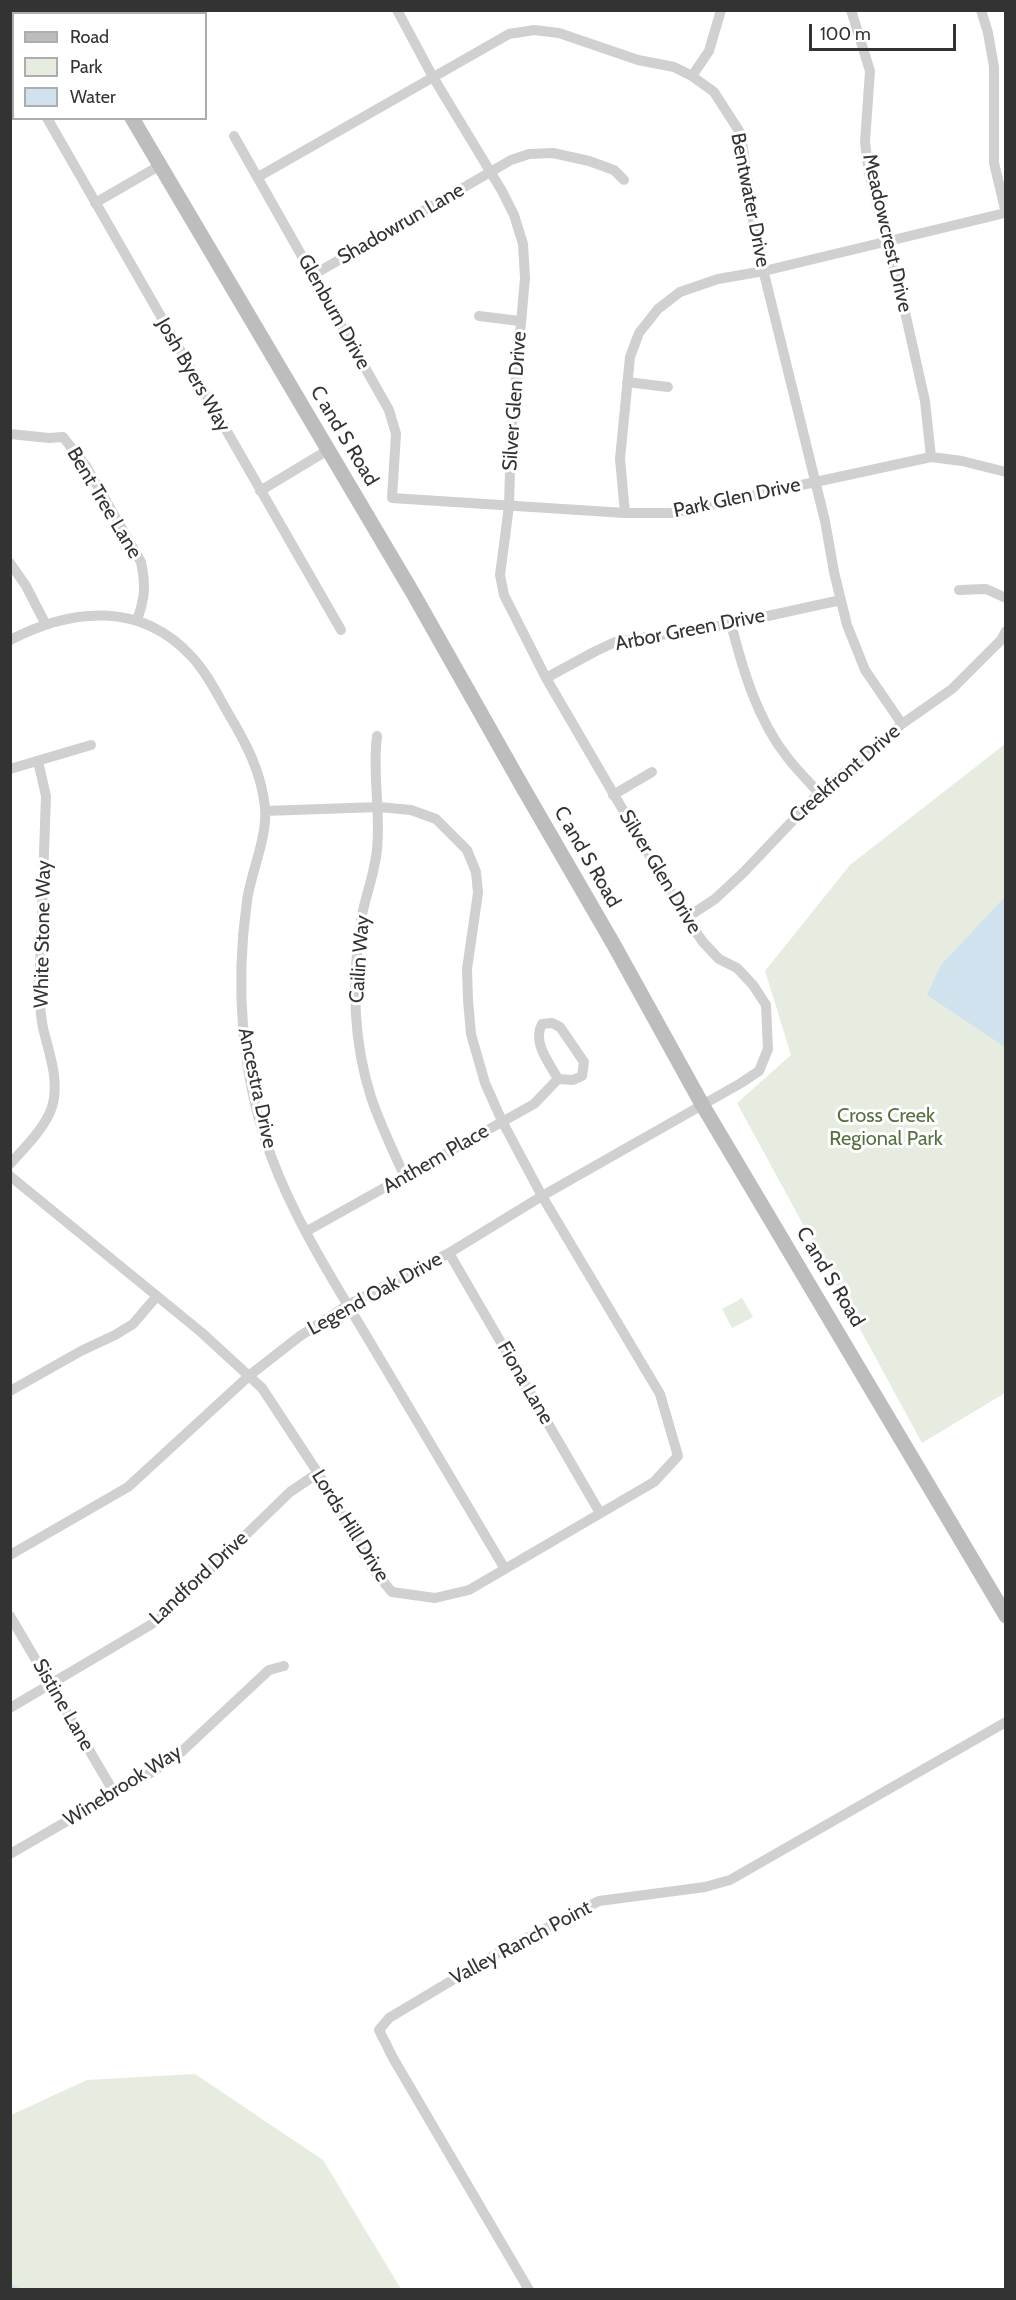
<!DOCTYPE html>
<html>
<head>
<meta charset="utf-8">
<style>
  body { margin:0 }
  #map { position:relative; width:1016px; height:2300px; overflow:hidden; background:#fff; font-family:Cabin,sans-serif }
  canvas { display:block }
  .frame { position:absolute; inset:0; border:12px solid #333; pointer-events:none }
  .legend { position:absolute; left:12px; top:12px; width:195px; height:108px; box-sizing:border-box; background:#fff; border:2px solid #adadad; margin:0; padding:8px 10px; list-style:none; font-size:18px; color:#333 }
  .legend li { display:flex; align-items:center; gap:12px; height:30px }
  .legend b { width:30px; border:2px solid #adadad }
  .scale { position:absolute; left:809px; top:24px; width:147px; height:27px; box-sizing:border-box; border:3px solid #333; border-top:0; padding-left:8px; font-size:18px; line-height:21px; white-space:nowrap; color:#333; -webkit-text-stroke:4px #fff; paint-order:stroke }
</style>
</head>
<body>
<div id="map">
<canvas width="1016" height="2300"></canvas>
<div class="frame"></div>
<ul class="legend">
<li><b style="height:8px;background:#bdbdbd"></b>Road</li>
<li><b style="height:16px;background:#e6ecdf"></b>Park</li>
<li><b style="height:16px;background:#cfe2ee"></b>Water</li>
</ul>
<div class="scale">100 m</div>
</div>
<script>
const g = document.querySelector('canvas').getContext('2d');
g.lineJoin = 'round';
function fillPath(path, color) { g.fillStyle = color; g.fill(path, 'evenodd'); }
function stroke(path, color, width, dash) { g.strokeStyle = color; g.lineWidth = width; g.lineCap = dash ? 'butt' : 'round'; g.setLineDash(dash || []); g.stroke(path); }
function drawText(font, color, halo, rows, align = 'center') {
  g.font = font + ' Cabin,sans-serif'; g.lineWidth = 6; g.setLineDash([]); g.textBaseline = 'middle'; g.strokeStyle = halo; g.fillStyle = color; for (const [text, x, y, turn = 0] of rows) {
    g.save(); g.translate(x, y); g.rotate((+turn || 0) * Math.PI / 180); g.textAlign = isNaN(turn) ? turn : align; if (halo) g.strokeText(text, 0, 0); g.fillText(text, 0, 0); g.restore();
  }
}
const green = new Path2D(`
  M1005 744V1393L922 1443 737 1103 791 1055 765 971 850 865Z
  M742 1298 753 1317 732 1328 722 1309Z
  M195 2074 323 2160 401 2289H11V2115L87 2080Z`);
const water = new Path2D(`
  M1005 897V1047L927 995 941 965Z`);
const stream = new Path2D(`
  M10 2285 20 2290`);
const street = new Path2D(`
  M851 10 870 71 865 142 869 173 905 312 925 401 931 457
  M981 10 988 33 994 67V163L1006 213
  M10 55 14 60
  M692 76 709 51 721 10
  M47 118 341 630
  M234 136 389 410 396 434 392 498 625 513H672L931 457 962 461 1006 472
  M258 177 509 34 534 30 559 33 638 60 674 67 692 76 714 92 741 134 756 241 825 521 834 572 847 625 865 670 902 724
  M95 203 159 166
  M313 275 511 160 529 154 553 153 589 161 614 170 624 180
  M479 316 520 321
  M627 382 668 387
  M10 434 49 438 63 437 86 466 141 562C146 586 145 598 137 620
  M260 491 328 450
  M625 513 620 459 630 357 639 333 658 309 680 292 718 279 764 271 1005 213
  M10 563 26 586 45 623
  M959 590 986 589 1006 598
  M731 624C743 670 757 719 787 757 797 770 808 781 819 793
  M10 640C72 608 141 601 192 657 207 673 217 694 228 713 246 743 261 771 265 807 268 836 251 872 247 901 235 985 241 1076 271 1156 295 1221 334 1282 370 1342 415 1417 460 1493 505 1569
  M546 678 594 652 615 642 731 624 841 600
  M377 736C372 774 381 811 377 849 375 873 365 897 361 920 352 978 353 1041 371 1097 380 1124 393 1151 405 1177
  M10 769 91 745
  M613 795 652 772
  M686 918 715 899 743 873 819 793 902 724 952 689 1001 640 1006 631
  M10 1164C25 1147 45 1128 52 1107 60 1081 49 1053 43 1028 41 1018 40 1006 39 995L46 796 38 761
  M10 1176 201 1332 262 1388 318 1473 371 1567 392 1592 435 1598 469 1590 654 1482 678 1456 660 1394 542 1196 502 1121 485 1083 471 1034 468 1000 467 969 478 893 476 872 467 850 436 819 411 810 379 807 265 811
  M307 1231 534 1104 558 1079 573 1080 582 1076 584 1062 560 1027 552 1023 542 1024C532 1043 549 1062 558 1079
  M449 1253 600 1513
  M10 1391 81 1351 115 1335 133 1324 157 1296
  M10 1555 128 1487 250 1375 300 1336 348 1305 449 1253 542 1196 741 1083 759 1071 768 1049 766 1005 753 985 737 968 719 959 703 942 686 918 546 678 504 595 500 575 509 506 511 435 525 278 523 244 514 215 502 191 433 77 397 10
  M10 1616 115 1794
  M10 1708 157 1621 290 1492 318 1473
  M10 1854 154 1771 179 1754 269 1670 284 1666
  M529 2290 393 2058 379 2030 389 2018 496 1954 599 1901 705 1887 730 1880 1006 1722`);
const secondary = new Path2D(`
  M71 10 72 14
  M132 118 414 595 522 786 614 945 703 1106 1006 1616`);
const streetNames = [
  ["Bentwater Drive",750,200,79],
  ["Shadowrun Lane",401,224,-30],
  ["Meadowcrest Drive",887,233,77],
  ["Glenburn Drive",334,312,61],
  ["Josh Byers Way",193,375,60],
  ["Silver Glen Drive",515,401,-86],
  ["C and S Road",344,436,59],
  ["Park Glen Drive",737,498,-12],
  ["Bent Tree Lane",104,503,59],
  ["Arbor Green Drive",690,630,-11],
  ["Creekfront Drive",845,774,-41],
  ["C and S Road",587,857,60],
  ["Silver Glen Drive",660,872,59],
  ["White Stone Way",43,934,-89],
  ["Cailin Way",360,959,-86],
  ["Ancestra Drive",257,1088,78],
  ["Anthem Place",436,1159,-30],
  ["C and S Road",830,1277,59],
  ["Legend Oak Drive",375,1294,-29],
  ["Fiona Lane",525,1383,60],
  ["Lords Hill Drive",350,1526,58],
  ["Landford Drive",199,1578,-43],
  ["Sistine Lane",63,1705,60],
  ["Winebrook Way",123,1786,-32],
  ["Valley Ranch Point",521,1943,-28]
];
const parkNames = [
  ["Cross Creek",886,1116],
  ["Regional Park",886,1139]
];
fillPath(green, '#e6ecdf');
fillPath(water, '#cfe2ee');
stroke(stream, '#cfe2ee', 3);
stroke(street, '#d0d0d0', 10);
stroke(secondary, '#bdbdbd', 15);
drawText('20px', '#333', '#fff', streetNames);
drawText('20px', '#56703f', '#fff', parkNames);
</script>
</body>
</html>
